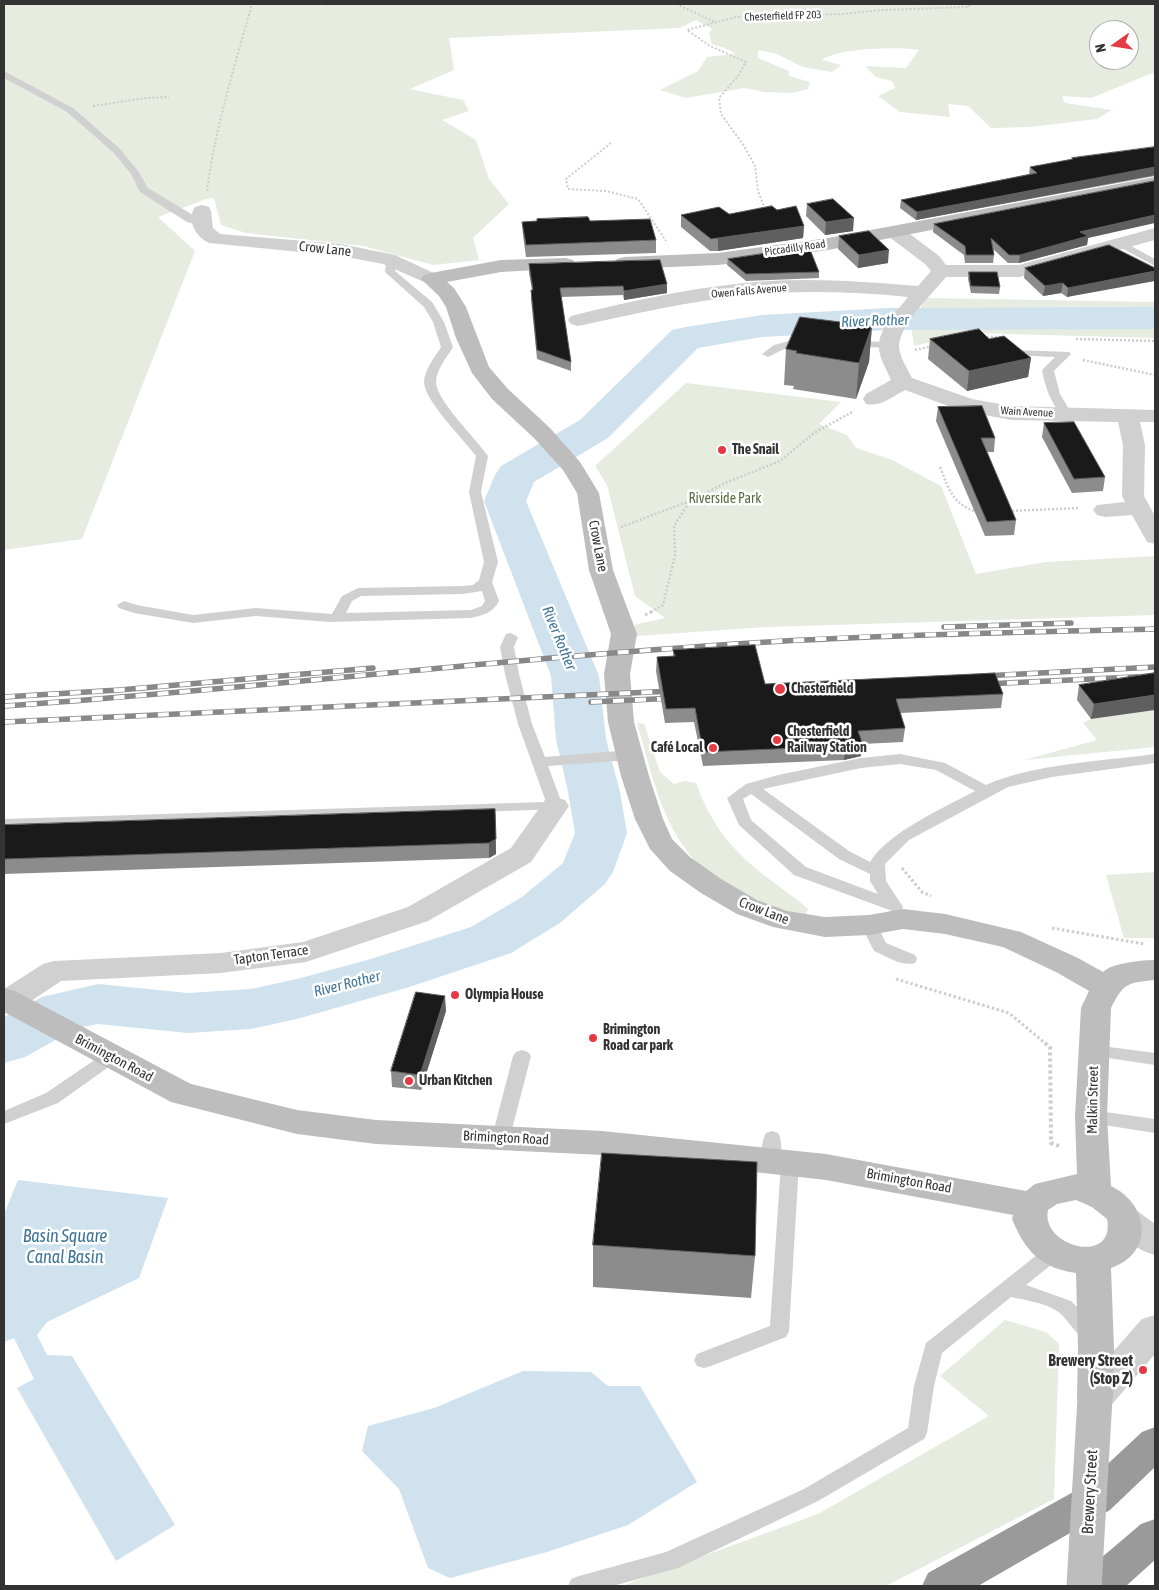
<!DOCTYPE html>
<html>
<head>
<meta charset="utf-8">
<style>
  body { margin:0 }
  #map { position:relative; width:1159px; height:1590px; overflow:hidden; background:#fff; font-family:"Asap Condensed",sans-serif }
  canvas { display:block }
  .frame { position:absolute; inset:0; border:5px solid #333; pointer-events:none }
  .north { position:absolute; left:1089px; top:20px; width:50px; height:50px; box-sizing:border-box; background:#fff; border:1px solid #adadad; border-radius:50%; rotate:257deg; font-size:14px; font-weight:700; line-height:20px; text-align:center; color:#333 }
  .north::after { content:''; display:block; margin:auto; width:18px; height:22px; background:#e63946; clip-path:polygon(50% 0,100% 100%,50% 72%,0 100%) }
</style>
</head>
<body>
<div id="map">
<canvas width="1159" height="1590"></canvas>
<div class="frame"></div>
<div class="north">N</div>
</div>
<script>
const g = document.querySelector('canvas').getContext('2d');
g.lineJoin = 'round';
function fillPath(path, color) { g.fillStyle = color; g.fill(path, 'evenodd'); }
function stroke(path, color, width, dash) { g.strokeStyle = color; g.lineWidth = width; g.lineCap = dash ? 'butt' : 'round'; g.setLineDash(dash || []); g.stroke(path); }
function drawText(font, color, halo, rows, align = 'center') {
  g.font = font + ' "Asap Condensed",sans-serif'; g.lineWidth = 5; g.setLineDash([]); g.textBaseline = 'middle'; g.strokeStyle = halo; g.fillStyle = color; for (const [text, x, y, turn = 0] of rows) {
    g.save(); g.translate(x, y); g.rotate((+turn || 0) * Math.PI / 180); g.textAlign = isNaN(turn) ? turn : align; if (halo) g.strokeText(text, 0, 0); g.fillText(text, 0, 0); g.restore();
  }
}
const green = new Path2D(`
  M4 4H1155V72L1091 98 1062 96 1065 103 1112 110 1097 119 1030 127 991 128 968 106 948 104 950 117 900 112 878 96 895 88 892 81 876 77 865 66 906 68 919 50C901 46 835 48 822 60L841 65 832 72 803 67 777 54 758 50V58L789 71V76L810 82 808 89 792 93 764 92 744 88 686 98 660 90 698 71 707 57 736 54 725 48 712 44 709 33 712 29 696 20 680 28 449 38 454 70 410 89 463 100 469 111 442 120 476 140 489 179 509 204 473 238 479 260 433 265 363 246 246 233 221 225 214 198 206 199 158 217 195 251 82 539 4 550ZM1099 30H1129V60H1099Z
  M926 298 1155 302V338L971 333 914 346 911 325Z
  M686 383 841 402 819 424 847 435 856 448 892 460 941 486 976 574 1046 562 1155 556V615L767 627 636 636 634 625 665 618 635 596 607 485 595 466Z
  M1155 710V747L1024 760 1097 740 1083 723 1091 719Z
  M637 723 644 724 660 772 674 784 685 781 696 783C711 825 733 852 769 879 782 889 796 898 808 909L804 919C774 906 738 895 711 875 664 840 653 777 637 723Z
  M1155 872V938H1124L1106 875Z
  M1005 1320 1046 1332 1059 1344 1054 1499 886 1586H622L818 1514 989 1416 940 1376Z`);
const water = new Path2D(`
  M18 1180 168 1198 139 1278 47 1322 37 1335 47 1355 72 1356 175 1525 116 1561 17 1388 34 1379 14 1338 4 1342V1214Z
  M523 1371 591 1372 608 1386H640L697 1482 628 1525 547 1552 450 1578 428 1568 399 1489 362 1451 368 1426 434 1408Z`);
const river = new Path2D(`
  M1155 307V329L888 330 762 337 698 348 608 438 534 482 526 501 599 676 606 739 620 792 627 833 613 872 605 884 560 923 511 953 406 988 297 1019 251 1029 188 1033 98 1024 77 1028 25 1057 4 1063V1017L42 997 98 984 188 993 251 989 297 979 371 959 471 927 522 897 563 863 575 833 568 792 556 739 551 676 484 501 495 475 501 466 580 420 672 330 686 327 762 315 888 308Z`);
const pathFar3 = new Path2D(`
  M324 4 328 6
  M676 4 715 22
  M93 106 145 98 169 97
  M611 143 566 179 568 189 606 191 638 199 666 241
  M207 191C215 128 235 65 252 4
  M765 209 758 191 755 166 744 146 721 114 719 98 738 76 746 62 710 46 687 30 736 17 843 14 881 10 969 7V4`);
const pathFar2 = new Path2D(`
  M983 337H1000
  M1076 339 1155 341
  M915 350 933 346
  M1083 360 1155 375
  M940 467C949 489 952 504 977 512
  M1008 511 1079 508
  M621 527 690 501
  M651 612 663 605 675 555 674 526 690 501 725 483 780 461 814 433 854 411`);
const pathFar1 = new Path2D(`
  M645 615 653 611
  M902 868 922 892 931 896
  M1052 928 1144 944
  M896 979 1009 1013 1046 1044`);
const path = new Path2D(`
  M1045 1043 1050 1047 1051 1143 1062 1147`);
const lane = new Path2D(`
  M4 71 73 108 120 149 138 171 148 188 206 223 205 225 201 226 187 222 140 192 131 174 114 153 67 112 4 78Z
  M1122 241 1155 259V266L1118 246 1117 244 1118 242Z
  M391 258 396 261 395 271 432 302 444 322 453 347C447 357 436 370 436 382 436 400 477 440 488 456L481 492 498 562 492 582 499 601C493 613 483 615 471 618L329 622 256 616 193 623 134 613 119 608 117 605 124 601 137 605 193 615 256 608 332 614 342 596 358 588 463 586 473 585 479 580 484 562 469 492 476 456C464 440 424 400 424 382 424 370 435 357 441 347L433 322 424 307 385 272 386 261ZM482 591 485 601 482 606 471 610 346 613 352 601 361 596 463 594Z
  M792 340H808L814 343 808 346 786 348 768 357 762 354 774 345Z
  M851 341 889 342 895 345 889 348 847 346 845 344Z
  M1014 350 1069 352 1071 354 1054 371 1060 394 1072 414 1070 417H1062C1051 402 1045 388 1042 370L1055 357 1010 355 1008 353 1010 351Z
  M511 633 518 637 514 647 519 674 532 724 545 757 630 750 635 752 637 755 635 758 630 760 548 766 563 806 560 809 4 829V819L546 802 518 724 505 674 500 647 506 634Z
  M900 754 945 763 986 785C1031 764 1105 761 1155 754V763L1052 777 1008 787 909 840 885 864 886 881 903 907 901 911 895 912 794 875 739 825 727 798 746 784 778 775 861 758ZM900 764 936 770 975 791C944 808 888 832 870 862L849 851 763 789 861 768ZM751 794 839 859 870 874V881L878 894 806 867 751 820 743 799Z
  M869 920 875 921 886 943 915 955 917 959 915 963C902 967 886 956 874 951L861 925 863 921Z
  M1094 1045 1155 1053V1065L1088 1055 1085 1051 1088 1047Z
  M522 1050 528 1052 531 1056 510 1137 507 1142 501 1144 495 1142 492 1137 513 1056 516 1052Z
  M111 1051 117 1053 120 1057 117 1061 58 1103 4 1124V1111L46 1093 105 1053Z
  M1091 1110 1155 1119V1133L1085 1122 1082 1117 1085 1112Z
  M772 1131 778 1133C783 1141 782 1158 777 1166L771 1168 765 1166C760 1158 761 1141 766 1133Z
  M790 1156 796 1158 799 1163 789 1331 786 1337 711 1366 704 1368 697 1366 694 1360 697 1354 770 1326 781 1163 784 1158Z
  M1054 1245 1061 1247 1063 1252 1061 1257 1026 1285 1071 1301 1097 1327 1100 1333 1097 1339C1078 1345 1071 1320 1057 1311 1045 1303 1025 1300 1011 1297L942 1353 934 1386 927 1433 924 1439 818 1501 678 1568 613 1586H568L571 1579 579 1576 666 1552 804 1489 908 1428 914 1386 926 1343 1047 1247Z`);
const street = new Path2D(`
  M202 205 209 207 211 211 213 228 220 234 341 244 395 255 438 275 441 279 438 283 431 285 383 264 341 256 209 243C196 237 186 220 195 207Z
  M895 226 902 228 939 256 946 265H1019L1155 228V240L1020 277H946C933 293 901 323 899 345 899 356 907 368 912 378L972 399 1011 406 1155 410V422H1140L1145 445 1144 496 1155 516V544L1147 542 1132 515 1105 517 1097 515 1093 510 1097 505 1125 502 1122 496 1123 445 1118 422 1011 420 959 410 905 390C892 397 881 407 866 404L863 399 866 394 891 380C887 370 879 358 879 347 878 329 898 310 908 297 855 292 801 290 748 295 690 301 634 314 578 326L571 324 568 320 571 316C635 300 703 285 769 281 819 278 869 282 918 286L931 271 925 264 888 236 886 232 888 228Z
  M555 797 565 800 569 806 531 862 428 921 306 962 221 973 61 981 19 1009 8 1012 4 1010V989L43 964 54 961 221 953 303 942 408 907 511 848 545 800Z
  M1124 1206 1136 1210 1155 1224V1255C1137 1250 1116 1236 1107 1219L1112 1210Z
  M1155 1315V1354L1108 1409 1095 1413 1082 1409 1077 1398 1082 1387 1142 1319Z`);
const secondary = new Path2D(`
  M1155 177V187L828 250 718 265 624 269 617 267 614 263 617 259 624 257 718 253 828 238Z
  M566 258 573 260 576 264 573 268 501 272 447 282 454 288 466 307 489 367 508 389 550 428 580 462 599 493 613 570 637 634 630 674 634 722 649 776 663 819 672 839 690 857 721 879 757 900 787 911 825 917 869 915 903 909 945 914 1021 932 1078 958 1103 972C1112 963 1142 960 1155 960V980C1128 983 1124 982 1111 1008L1107 1117 1111 1186C1149 1204 1155 1253 1111 1268L1114 1349 1113 1398 1108 1409 1095 1413 1082 1409 1077 1398 1078 1349 1076 1273C1041 1268 1025 1251 1012 1219L1013 1215 826 1180 602 1155 376 1144 297 1134 171 1102 4 1012V988L15 991 191 1084 297 1110 376 1120 602 1131 826 1154 1026 1191 1035 1184 1077 1174 1075 1117 1081 1008 1089 991 1056 972 1003 947 945 934 903 929 869 935 825 937 773 927 737 914 701 893 670 871 650 849 635 819 621 776 608 722 604 674 611 634 589 570 577 493 563 470 534 438 492 399 472 373 456 338 446 307 439 296 421 279 424 275 431 273 501 260ZM1076 1200 1092 1207 1107 1219C1116 1266 1040 1247 1048 1210L1057 1204Z`);
const highway = new Path2D(`
  M1155 1427V1467L1110 1510 978 1586H922L928 1573 1084 1486 1142 1432Z
  M1155 1519V1560L1126 1586H1071L1077 1573 1094 1564 1141 1524Z`);
const rail = new Path2D(`
  M944 627 1071 623
  M983 676 1155 667
  M985 684 1155 676
  M4 697 119 690 373 668
  M591 702 676 698
  M4 706C264 688 524 656 784 641 908 634 1031 632 1155 629
  M4 722 673 691`);
const secondaryBridge = new Path2D(`
  M1084 1586 1095 1398`);
const wall = new Path2D(`
  M1155 147V176L916 220 900 208 901 200 1029 174 1030 167 1071 160 1072 158Z
  M807 204 853 231 825 235 806 216Z
  M777 210 804 226 803 238 718 251H710L681 227V215L729 214Z
  M537 219 590 221 656 240V253L526 257 523 235 522 222 537 221Z
  M934 224 1088 238 1087 245 1019 263H1008L993 249 994 255 993 263H965L964 255 933 232Z
  M839 236 888 263 858 268 838 249Z
  M728 259 819 272V278L746 281 727 265Z
  M529 264 667 284V293L624 300 623 295 561 297 571 362V371L537 359 531 299 532 290 529 273Z
  M1025 268H1155L1067 297 1061 293 1043 296 1024 278Z
  M969 272 1000 287 999 294 971 293 968 279Z
  M872 326 869 362 856 399 793 389 794 386 784 385 786 349Z
  M930 339H989L1031 358 1028 377 967 391 928 359Z
  M938 407 995 438 994 452H986L1016 520 1014 535 985 536 936 421Z
  M1044 423 1105 477 1103 491 1072 493 1042 437Z
  M673 650 765 684 1003 694 1001 708 900 713 905 728 903 742 862 744 861 756 844 760 703 766 694 722 665 723 656 671 657 657 673 656Z
  M1155 673 1091 719 1077 700 1079 685Z
  M495 809 496 854 489 858 4 874V825Z
  M446 1011 421 1090 392 1087 391 1071Z
  M593 1245 755 1256 751 1298 593 1287Z`);
const shadedWall = new Path2D(`
  M1155 167V175L916 220 917 212Z
  M1155 215V223L1088 238 1087 245 1019 263 1020 255 1080 232Z
  M854 218 853 231 825 235 826 222Z
  M804 226 803 238 718 251V238Z
  M889 250 888 263 858 268 859 255Z
  M1155 271V281L1067 297 1068 288Z
  M1063 283 1061 293 1043 296 1045 286Z
  M667 284V293L624 300V291Z
  M872 326 869 362 856 399 859 363Z
  M1031 358 1028 377 967 391 969 371Z
  M1155 695V710L1091 719 1094 704Z
  M862 742 861 756 844 760 845 746Z
  M495 809 496 854 489 858V843Z
  M445 996 446 1011 421 1090 420 1075Z`);
const building = new Path2D(`
  M1155 147V167L917 212 901 200 1037 173 1030 167 1073 159 1072 158Z
  M1155 181V215L1080 232 1088 236 1020 255H1009L991 238 994 255H966L965 246 934 224Z
  M833 199 854 218 826 222 807 204Z
  M772 206 777 210 796 206 804 226 718 238 711 239 681 215 719 207 729 214Z
  M588 217 590 221 650 219 656 240 526 245 522 222 537 221V219Z
  M869 231 889 250 859 255 839 236Z
  M1109 245 1155 268V271L1068 288 1063 283 1045 286 1025 268Z
  M809 247 819 272 746 274 728 259Z
  M660 260 667 284 624 291 623 286 560 288 571 362 537 350 531 290H533L529 264Z
  M969 272H997L1000 287 971 286Z
  M800 317 872 326 859 363 796 353 797 351 786 349Z
  M979 329 989 339 1004 336 1031 358 969 371 930 339Z
  M982 406 995 438H981L1016 520 987 522 938 407Z
  M1074 422 1105 477 1074 479 1044 423Z
  M755 645 765 684 995 673 1003 694 896 699 905 728 858 731 862 742 845 746 703 752 695 708 666 709 657 657 675 656 673 650Z
  M1155 673V695L1094 704 1079 685Z
  M495 809 496 839 489 843 4 859V825Z
  M416 992 445 996 420 1075 391 1071Z
  M602 1153 757 1162 755 1256 593 1245Z`);
const markers = [
  [722,450,5,"#e63946"],
  [780,689,6,"#e63946"],
  [777,740,5,"#e63946"],
  [713,748,5,"#e63946"],
  [455,995,5,"#e63946"],
  [593,1038,5,"#e63946"],
  [409,1081,5,"#e63946"],
  [1143,1370,5,"#e63946"]
];
const farStreetnames = [
  ["Chesterfield FP 203",783,16,-2],
  ["Piccadilly Road",795,248,-8],
  ["Owen Falls Avenue",749,291,-5],
  ["Wain Avenue",1027,412,3]
];
const streetNames = [
  ["Crow Lane",325,249,6],
  ["Crow Lane",598,546,79],
  ["Crow Lane",764,911,21],
  ["Tapton Terrace",271,955,-8],
  ["Brimington Road",114,1058,28],
  ["Malkin Street",1093,1100,-89],
  ["Brimington Road",506,1138,3],
  ["Brimington Road",909,1181,10]
];
const poiNames = [
  ["The Snail",732,450],
  ["Chesterfield",791,689],
  ["Chesterfield",787,732],
  ["Railway Station",787,748],
  ["Café Local",703,748,"right"],
  ["Olympia House",465,995],
  ["Brimington",603,1030],
  ["Road car park",603,1046],
  ["Urban Kitchen",419,1081]
];
const parkNames = [
  ["Riverside Park",725,499]
];
const waterNames = [
  ["River Rother",875,321,-2],
  ["River Rother",559,638,68],
  ["River Rother",347,984,-14]
];
const nearPoinames = [
  ["Brewery Street",1133,1361],
  ["(Stop Z)",1133,1379]
];
const nearStreetnames = [
  ["Brewery Street",1090,1492,-87]
];
const nearWaternames = [
  ["Basin Square",65,1236],
  ["Canal Basin",65,1257]
];
fillPath(green, '#e6ecdf');
fillPath(water, '#cfe2ee');
fillPath(river, '#cfe2ee');
stroke(pathFar3, '#cdcdcd', 2, [2, 2]);
stroke(pathFar2, '#cdcdcd', 2.5, [2, 2]);
stroke(pathFar1, '#cdcdcd', 3, [2.5, 2.5]);
stroke(path, '#cdcdcd', 4, [3, 3]);
fillPath(lane, '#d0d0d0');
fillPath(street, '#d0d0d0');
fillPath(secondary, '#bdbdbd');
fillPath(highway, '#9a9a9a');
stroke(rail, '#888', 5.5);
stroke(rail, '#fff', 4, [11]);
stroke(secondaryBridge, '#bdbdbd', 35);
fillPath(wall, '#8c8c8c');
fillPath(shadedWall, '#5f5f5f');
fillPath(building, '#1a1a1a');
stroke(building, '#5f5f5f', 1);
for (const [x, y, r, color] of markers) { const dot = new Path2D(); dot.arc(x, y, r, 0, 2 * Math.PI); g.fillStyle = color; g.fill(dot); stroke(dot, '#fff', 2); }
drawText('11px', '#333', '#fff', farStreetnames);
drawText('14px', '#333', '#fff', streetNames);
drawText('bold 14px', '#333', '#fff', poiNames, 'left');
drawText('14px', '#56703f', '#fff', parkNames);
drawText('italic 15px', '#3f7597', '#fff', waterNames);
drawText('bold 16px', '#333', '#fff', nearPoinames, 'right');
drawText('16px', '#333', '#fff', nearStreetnames);
drawText('italic 18px', '#3f7597', '#fff', nearWaternames);
</script>
</body>
</html>
